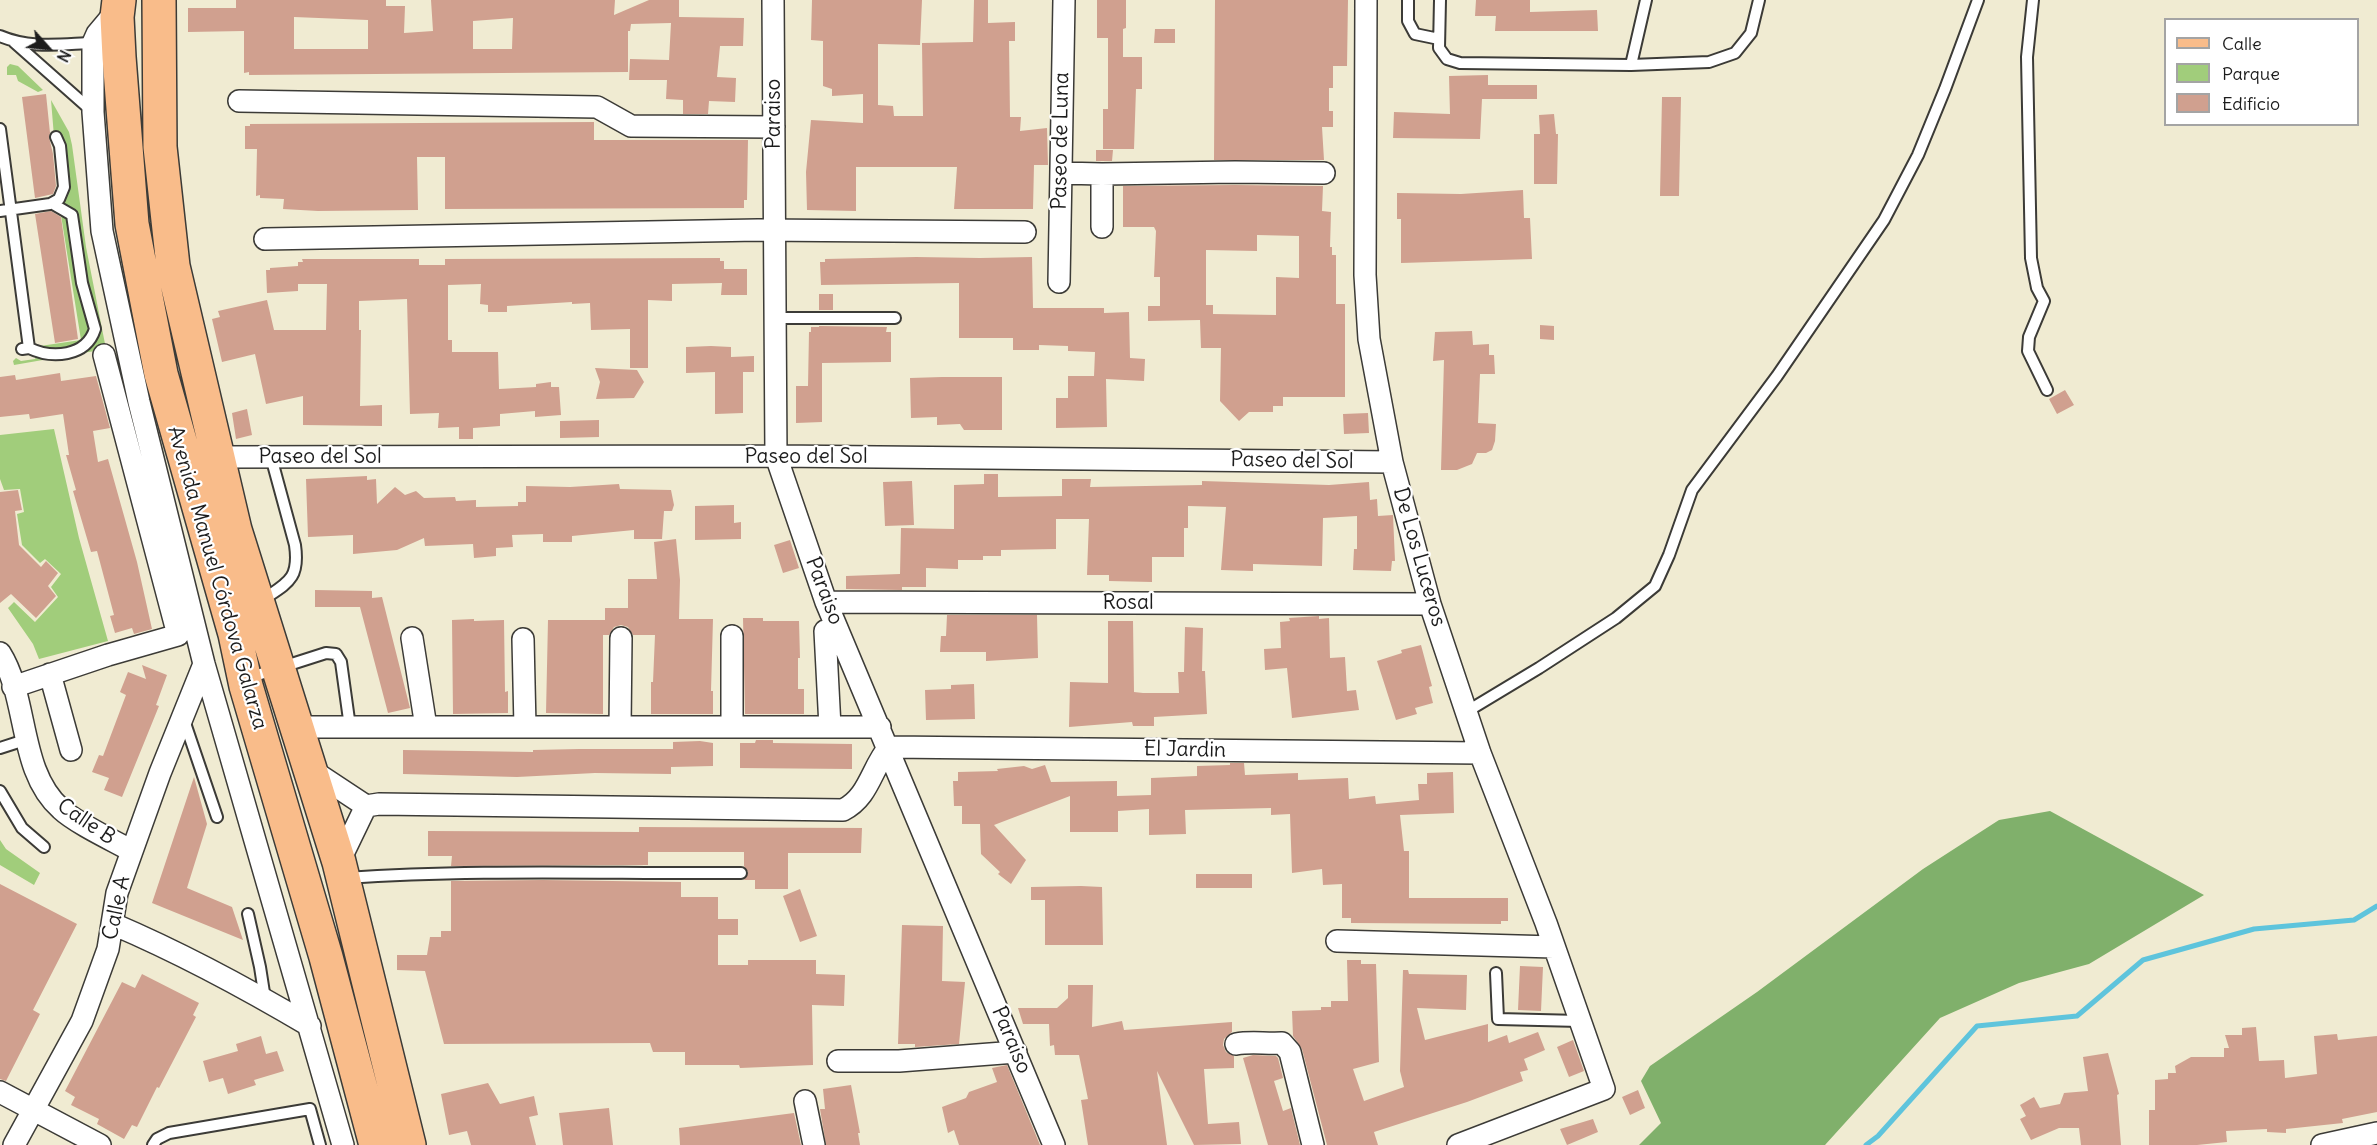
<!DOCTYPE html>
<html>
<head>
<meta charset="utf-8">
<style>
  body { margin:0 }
  #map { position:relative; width:2377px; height:1145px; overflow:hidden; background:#f0ebd2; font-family:Delius,sans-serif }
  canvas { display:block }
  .legend { position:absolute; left:2164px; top:18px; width:195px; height:108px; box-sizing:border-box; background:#fff; border:2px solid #a4a4a4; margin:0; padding:8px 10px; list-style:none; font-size:18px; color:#1c1c1c }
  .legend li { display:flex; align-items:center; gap:12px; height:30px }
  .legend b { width:30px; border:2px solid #a4a4a4 }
  .north { position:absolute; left:18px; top:18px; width:60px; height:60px; -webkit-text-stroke:4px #fff; paint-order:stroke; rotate:117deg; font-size:16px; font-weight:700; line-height:24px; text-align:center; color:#1c1c1c }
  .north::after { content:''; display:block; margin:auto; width:21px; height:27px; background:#1c1c1c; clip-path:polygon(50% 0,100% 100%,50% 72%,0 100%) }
</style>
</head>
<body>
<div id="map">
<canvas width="2377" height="1145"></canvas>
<ul class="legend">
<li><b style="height:8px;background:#f9bc8a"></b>Calle</li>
<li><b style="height:16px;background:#a1cd7b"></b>Parque</li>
<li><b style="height:16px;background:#d0a08f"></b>Edificio</li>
</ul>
<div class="north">N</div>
</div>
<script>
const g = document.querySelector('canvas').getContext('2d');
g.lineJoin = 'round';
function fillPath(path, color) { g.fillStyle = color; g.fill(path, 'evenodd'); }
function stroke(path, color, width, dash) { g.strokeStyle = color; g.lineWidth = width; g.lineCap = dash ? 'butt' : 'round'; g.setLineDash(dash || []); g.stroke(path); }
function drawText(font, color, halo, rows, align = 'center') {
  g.font = font + ' Delius,sans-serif'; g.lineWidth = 4.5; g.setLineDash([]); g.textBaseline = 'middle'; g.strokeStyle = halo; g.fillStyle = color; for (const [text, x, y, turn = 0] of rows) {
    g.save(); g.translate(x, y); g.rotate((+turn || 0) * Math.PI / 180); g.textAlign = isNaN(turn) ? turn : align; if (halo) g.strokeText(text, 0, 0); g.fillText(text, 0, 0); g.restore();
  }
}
const green = new Path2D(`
  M10 64 18 66 43 90 38 92 18 81 16 75H7V67Z
  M51 100 69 132 72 145 86 247 106 349 14 365 13 361 16 358 21 361 35 359 40 346 81 340 60 209Z
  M54 429 79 538 108 641 39 659 33 644 8 608 14 602 35 622 58 597 51 587 61 574 45 559 40 563 22 545 17 514 24 512 20 489 4 490 0 479V435Z
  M0 840 6 849 40 873 34 885 0 865Z`);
const forest = new Path2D(`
  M2050 811 2204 895 2089 964 2019 983 1940 1018 1825 1145H1639L1661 1123 1641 1081 1650 1066 1757 992 1923 869 1999 820Z`);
const stream = new Path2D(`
  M1866 1145 1878 1136 1977 1026 2077 1016 2143 960 2254 929 2354 920 2377 906`);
const building = new Path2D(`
  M236 0H386V6H405L404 33 433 31 431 0H615L614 15 649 0H679V17L744 18 743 46H720L717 77 736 78 735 102 709 101 708 114H683V100L666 99 667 80H629L630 59 669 60 671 23 631 24 630 31H628V72L249 75V72L244 73V31L188 32V8H236ZM294 17 368 20V49H294ZM513 18 512 49H473V21Z
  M812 0H922L920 45 878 44V105L893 106 894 116H923L922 43 973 42 974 0H988V23L1015 22V41H1009L1010 117H1021L1020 131 1047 128 1048 165H1034L1033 209H954L957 167H856V211L807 210 806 172 811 120 863 123V94L832 96V89L823 86V41L811 40Z
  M1097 0H1126V28L1123 29V57H1142V89H1136L1134 149H1103V109H1108V38H1097Z
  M1215 0H1348L1347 66H1333V88H1329V111H1333V127H1322L1324 160H1214Z
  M1476 0H1530V12L1597 10 1598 31H1495L1496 16H1475Z
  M1155 29H1175V43H1154Z
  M1488 75V85H1537V99H1482L1480 139 1393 138 1394 112 1450 114 1449 76Z
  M46 94 50 133 49 137 53 154 56 186 53 194 35 198 22 97Z
  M1662 97H1681L1679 196H1660Z
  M1554 114 1556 134H1558L1557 184H1534V134H1540L1539 115Z
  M594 122V140H748L747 200H744V208L445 209V157H417L418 210 318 211 283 209 284 199 260 198V195L256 196 257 149H245V126H250V124Z
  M1096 150H1113L1112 161H1096Z
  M1235 185 1323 186 1322 211 1331 212 1330 247H1332V255H1336V304H1345V397H1283V406H1273V412H1249L1239 421 1220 401 1221 348H1201L1200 320 1148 321V306H1160V277H1154L1156 231 1154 227H1123V186ZM1257 235 1299 236V278L1276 277V315L1213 314V305H1206V250L1257 251Z
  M1523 190 1524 218H1530L1532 259 1401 263V219H1397V193L1461 194Z
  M51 211 61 217 78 339 55 343 35 214Z
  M916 257 980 258 1032 257 1033 308H1104V313L1129 312 1130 358 1145 359 1144 381 1106 379 1107 427 1056 428V398H1068V376H1094L1095 352 1068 351V346L1039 345V350H1013V338H959V283L821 285 820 262H825V259Z
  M720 258V261H724V269H747V295H721L722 283 672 284V301L648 300V368H630V329L591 330 590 303 572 304V302L507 306V312H488V305L480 304 481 284 448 285V340H452V352H498L499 389 536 387V384L551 382V387H559L561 415 535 417V411L500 414V426L473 428V439H459V427L438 428 439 413 410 414 407 299 359 301V330H361L360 406 382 405V426L303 425V396L266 404 255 354 222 362 212 319 220 317 218 311 267 300 274 330H326L327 284H298V291L267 293 266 270H270V268L298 266V262H303L302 259H419V265H445V259Z
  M819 294H833V310H819Z
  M1540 325 1554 326V340L1540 339Z
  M819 326 887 327 886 332H891V362L822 363V422L796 423V386H808L809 332H811V327H819Z
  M1472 331 1473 345 1489 344V355H1494L1495 374H1480L1478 423 1496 424 1495 441 1492 450 1486 453H1477L1472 464 1457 470H1441L1444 360 1433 361 1435 332Z
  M711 346 731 347V357L754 356V372H743V413L715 414V372L686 373V347Z
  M595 368 637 370 644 382 634 398 596 399 600 382Z
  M60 373 61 381 96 376 110 428 93 431 98 462 108 459 137 562 152 629 134 634 132 628 115 633 110 616 114 615 97 551 91 552 73 491 76 490 66 455H69L63 414 30 419 29 414 0 417V377L15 375 16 380Z
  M942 377H1002V430H964L960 424 937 425V417L911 418 910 378Z
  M2065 390 2074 405 2057 414 2049 399Z
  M247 409 252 435 236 439 232 413Z
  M1368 413 1369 433 1344 434 1343 414Z
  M599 420V437L560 438V421Z
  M984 474H998V497L1062 496V479H1091L1090 487 1202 485V481L1329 485 1369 482 1370 500 1377 499 1378 516 1393 515 1395 561H1392L1391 571 1353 570 1354 549H1357V516L1323 518 1322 566 1253 564V571L1221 570 1226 507 1188 506V528H1184V557H1152V582L1109 581V575H1087L1089 519H1056V549L1001 550V556H983V560H958V569L926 568V587H902V590L846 589V576L900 574 901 528 954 529V485L984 484Z
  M367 476V480L376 479 377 504 395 487 405 495 416 491 424 498 455 497 456 501 476 500V507L518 506V502H526V486L570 487 619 484 620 489 671 490 674 505 672 511H664L662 539H634V530L572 536V542H543V534L512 535 513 547 496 548V556L474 558 473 544 425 546 424 538 397 550 353 554V535L308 537 306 479Z
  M912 481 914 525 885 526 883 482Z
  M18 490 22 510 15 511 19 545 41 567 46 561 58 573 48 586 56 596 36 618 11 594 0 603V492Z
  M734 505V523L741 522V539L695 540V506Z
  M676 539 680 580 679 619H713L711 691H713V714H651V682H653L655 635H633L628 627 621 625 614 627 609 635H603V714L546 713 548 620H605V608H628V579H657L654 542Z
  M790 540 799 568 783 573 774 545Z
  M315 590 372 591V598L382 597 410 708 388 713 360 607H315Z
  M947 615H1037L1038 658 986 661V652H940L941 636H946Z
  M1319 616V619L1329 618 1330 658 1345 657 1347 691 1356 690 1359 710 1292 718 1287 668 1265 670 1264 649 1281 648 1280 622 1290 621 1289 618Z
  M743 618H763V621H799L800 658H798V689H804V714H745Z
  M474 619V621L504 620 505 692 508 691V713L453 714 452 620Z
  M1108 621H1133L1134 692 1143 693H1179L1178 672H1184L1185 627 1203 628 1202 671H1205L1207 714 1154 717V726H1133L1132 722 1069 727 1070 682 1108 683Z
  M1421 645 1432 686 1429 687 1433 703 1415 708 1417 714 1396 720 1377 661 1402 653 1401 650Z
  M142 665 167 675 156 705 159 706 122 797 104 790 109 778 92 772 99 755 103 756 126 695 120 692 128 672 146 679Z
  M974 684 975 719 926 720 925 690 951 689V685Z
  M756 740H773V743L852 744V769L740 768V743H755Z
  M700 741 713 743V766L671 767V774L595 773 517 777 403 774V750L533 752V750L579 749H673V742Z
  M1230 763H1244L1245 775 1298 773V780L1348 778 1349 799 1375 796 1376 804 1419 800 1418 784H1427V773L1453 772 1454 813 1400 815 1404 851H1409V898H1508V921H1501V924L1351 923V918H1342V884L1323 885 1322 869 1292 873 1290 814 1271 815V808L1185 810 1186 834 1149 835V809L1118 811V832H1070V796L994 825 1026 860 1011 884 998 874 1000 872 981 854 980 824H962V806H954L953 781H958V772L998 771 997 769 1024 766 1032 769 1045 765 1051 782 1117 781V796L1151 795V778L1197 776V766L1230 765Z
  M194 777 207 824 187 888 232 907 243 940 152 903Z
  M639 827 862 828 861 853H788V889H755V880H744L748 872 744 866V852H648V865L451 866 452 856H428V831L639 832Z
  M1196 874H1252V888H1196Z
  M543 880 681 882V897H718V919H738V935H718V965H748V960H816V974L845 975 844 1006 812 1005 813 1065 740 1068 739 1065H685V1052H653L650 1043 444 1044 425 971 397 970V955H427L430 937H441V931H451V881Z
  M0 884 77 924 33 1010 40 1014 6 1081 0 1079Z
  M1081 886 1102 887 1103 945H1045V900H1031V887Z
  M800 889 817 936 800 942 783 896Z
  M902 925 943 926 942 981 965 982 959 1044 915 1047V1044H898Z
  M1347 960H1361V964H1376L1379 1062 1353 1069 1364 1101 1404 1087 1400 1071 1403 970H1408L1409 974 1467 975 1466 1010 1417 1008 1425 1040 1488 1024V1042L1507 1035 1509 1043 1538 1032 1545 1050 1524 1059 1528 1070 1520 1072 1523 1081 1467 1102 1374 1132 1378 1145H1327L1302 1049 1293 1036 1292 1011 1321 1010V1007H1331V1001H1348Z
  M1520 966 1543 967 1541 1011 1518 1010Z
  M142 974 199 1003 193 1015 196 1017 159 1088 157 1087 137 1127 132 1125 124 1139 97 1124 99 1119 71 1105 75 1097 65 1091 122 982 135 988Z
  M1068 985H1093L1092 1027 1122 1021 1124 1030 1232 1022V1032L1224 1039 1223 1045 1226 1052 1234 1056V1068L1204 1069 1208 1124 1239 1122 1241 1144 1194 1145 1157 1071 1167 1145H1088L1081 1100 1088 1099 1079 1055H1055L1054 1045 1050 1046 1049 1024H1023L1018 1008H1057L1068 998Z
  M2256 1027 2259 1061 2284 1060 2285 1078 2317 1074 2314 1036 2337 1034 2338 1040 2377 1036V1112L2342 1119 2343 1123 2286 1129V1133L2267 1132V1129L2226 1131 2227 1142 2197 1145H2149V1110H2155V1080L2168 1079V1073H2176L2175 1066 2191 1057H2224V1048H2229L2225 1035H2242V1028Z
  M261 1036 266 1054 277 1051 284 1071 254 1080 256 1085 228 1094 223 1078 209 1082 203 1061 238 1051 236 1044Z
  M1573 1040 1584 1071 1569 1077 1557 1047Z
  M2108 1053 2119 1094 2117 1095 2121 1145H2081L2079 1128H2059L2031 1140 2020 1119 2026 1116 2020 1105 2034 1097 2040 1108 2060 1104 2064 1093 2088 1091 2083 1057Z
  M1253 1055 1276 1056 1278 1058 1283 1078 1274 1081 1283 1111 1291 1108 1300 1145H1268L1243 1058Z
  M1007 1065 1040 1145H959L954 1130 948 1133 942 1107 966 1098 969 1092 997 1082 992 1068Z
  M488 1083 500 1104 534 1096 538 1115 529 1117 536 1145H471L467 1131 449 1135 441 1094Z
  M851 1085 860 1133H858L860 1145H826L820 1109H825L823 1089Z
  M1638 1090 1645 1108 1630 1115 1622 1097Z
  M609 1108 613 1145H563L559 1113Z
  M794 1113 801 1145H680L679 1128Z
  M1593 1119 1598 1132 1567 1145 1560 1129Z`);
const lane = new Path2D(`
  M1408 0V21L1415 34 1439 39
  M1440 0 1439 48 1447 59 1460 63 1631 65 1709 62 1735 53 1751 33 1759 0
  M2033 0 2027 57 2031 258 2037 288 2044 301 2029 337 2028 351 2047 390
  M0 36C30 49 61 44 93 43
  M14 42 92 111
  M1631 65 1646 0
  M0 129 29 348 22 349
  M0 211 50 204 59 199 64 187 60 146 56 137
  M775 318H895
  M29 348C52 359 86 357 95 329L82 283 72 215 53 204
  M261 601C287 583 300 580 295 545L271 457
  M248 678 326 653 336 654 341 662 350 727
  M1466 712 1539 668 1616 618 1655 586 1669 555 1692 490 1777 376 1884 220 1918 155 1945 89 1978 0
  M184 720 217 817
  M0 748 28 739
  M0 791 22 828 44 847
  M346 878C477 869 609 874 741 873
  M248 914 260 967 265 999
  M1496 973 1498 1019 1580 1021
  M153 1145 157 1139 169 1133 310 1109 320 1145`);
const street = new Path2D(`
  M773 0 776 456 826 602 1054 1145
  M1366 0 1365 275 1369 339 1392 462 1430 604 1480 753 1546 923 1604 1089 1458 1145
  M118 9 97 34 93 43V112L102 231 139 402 204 664 343 1145
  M239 101 597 107 631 126 774 127
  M1061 173 1102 174V227
  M1102 174 1235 172 1324 173
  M265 239 758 230 1025 232
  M1059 282 1064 0
  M219 457 776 456 1392 462
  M826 602 1430 604
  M825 631 830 727
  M732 636V727
  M412 638 426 727
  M523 639 525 727
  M0 653C29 699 18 771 61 809 76 823 112 840 132 851
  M50 674 71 750
  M13 687 108 655 178 635 104 355
  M297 727H880
  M620 727 621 638
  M310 769 366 806 379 804 843 810C869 797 871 769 889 747L1480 753
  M339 862 366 806
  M113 924C181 953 246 988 310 1026
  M1337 941 1554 947
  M1236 1044C1252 1041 1265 1044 1282 1043L1290 1052 1313 1145
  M838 1061H899L1016 1052
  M0 1092 100 1145
  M805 1101 814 1145
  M14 1145 82 1021 108 949 117 893 160 773 204 664
  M2322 1145 2377 1133`);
const primary = new Path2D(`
  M119 0 117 17 119 57 132 224 161 374 235 634 246 686 326 957 376 1145
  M159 0 160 147 173 266 235 530 339 862 409 1145`);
const streetNames = [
  ["Paraiso",774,114,-90],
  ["Paseo de Luna",1061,141,-89],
  ["Paseo del Sol",320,457],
  ["Paseo del Sol",806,457],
  ["Paseo del Sol",1292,461,1],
  ["De Los Luceros",1419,557,74],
  ["Avenida Manuel Córdova Galarza",217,578,74],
  ["Paraiso",824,591,69],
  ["Rosal",1128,603],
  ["El Jardin",1185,750,1],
  ["Calle B",86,822,34],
  ["Calle A",117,908,-78],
  ["Paraiso",1011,1040,67]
];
fillPath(green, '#a1cd7b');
fillPath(forest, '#80b06b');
stroke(stream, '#5ec4dc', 5);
fillPath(building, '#d0a08f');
stroke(lane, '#3c3b37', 14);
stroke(street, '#3c3b37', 24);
stroke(primary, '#3c3b37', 36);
stroke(lane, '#fff', 10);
stroke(street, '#fff', 21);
stroke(primary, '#f9bc8a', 33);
drawText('21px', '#1c1c1c', '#fff', streetNames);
</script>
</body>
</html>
